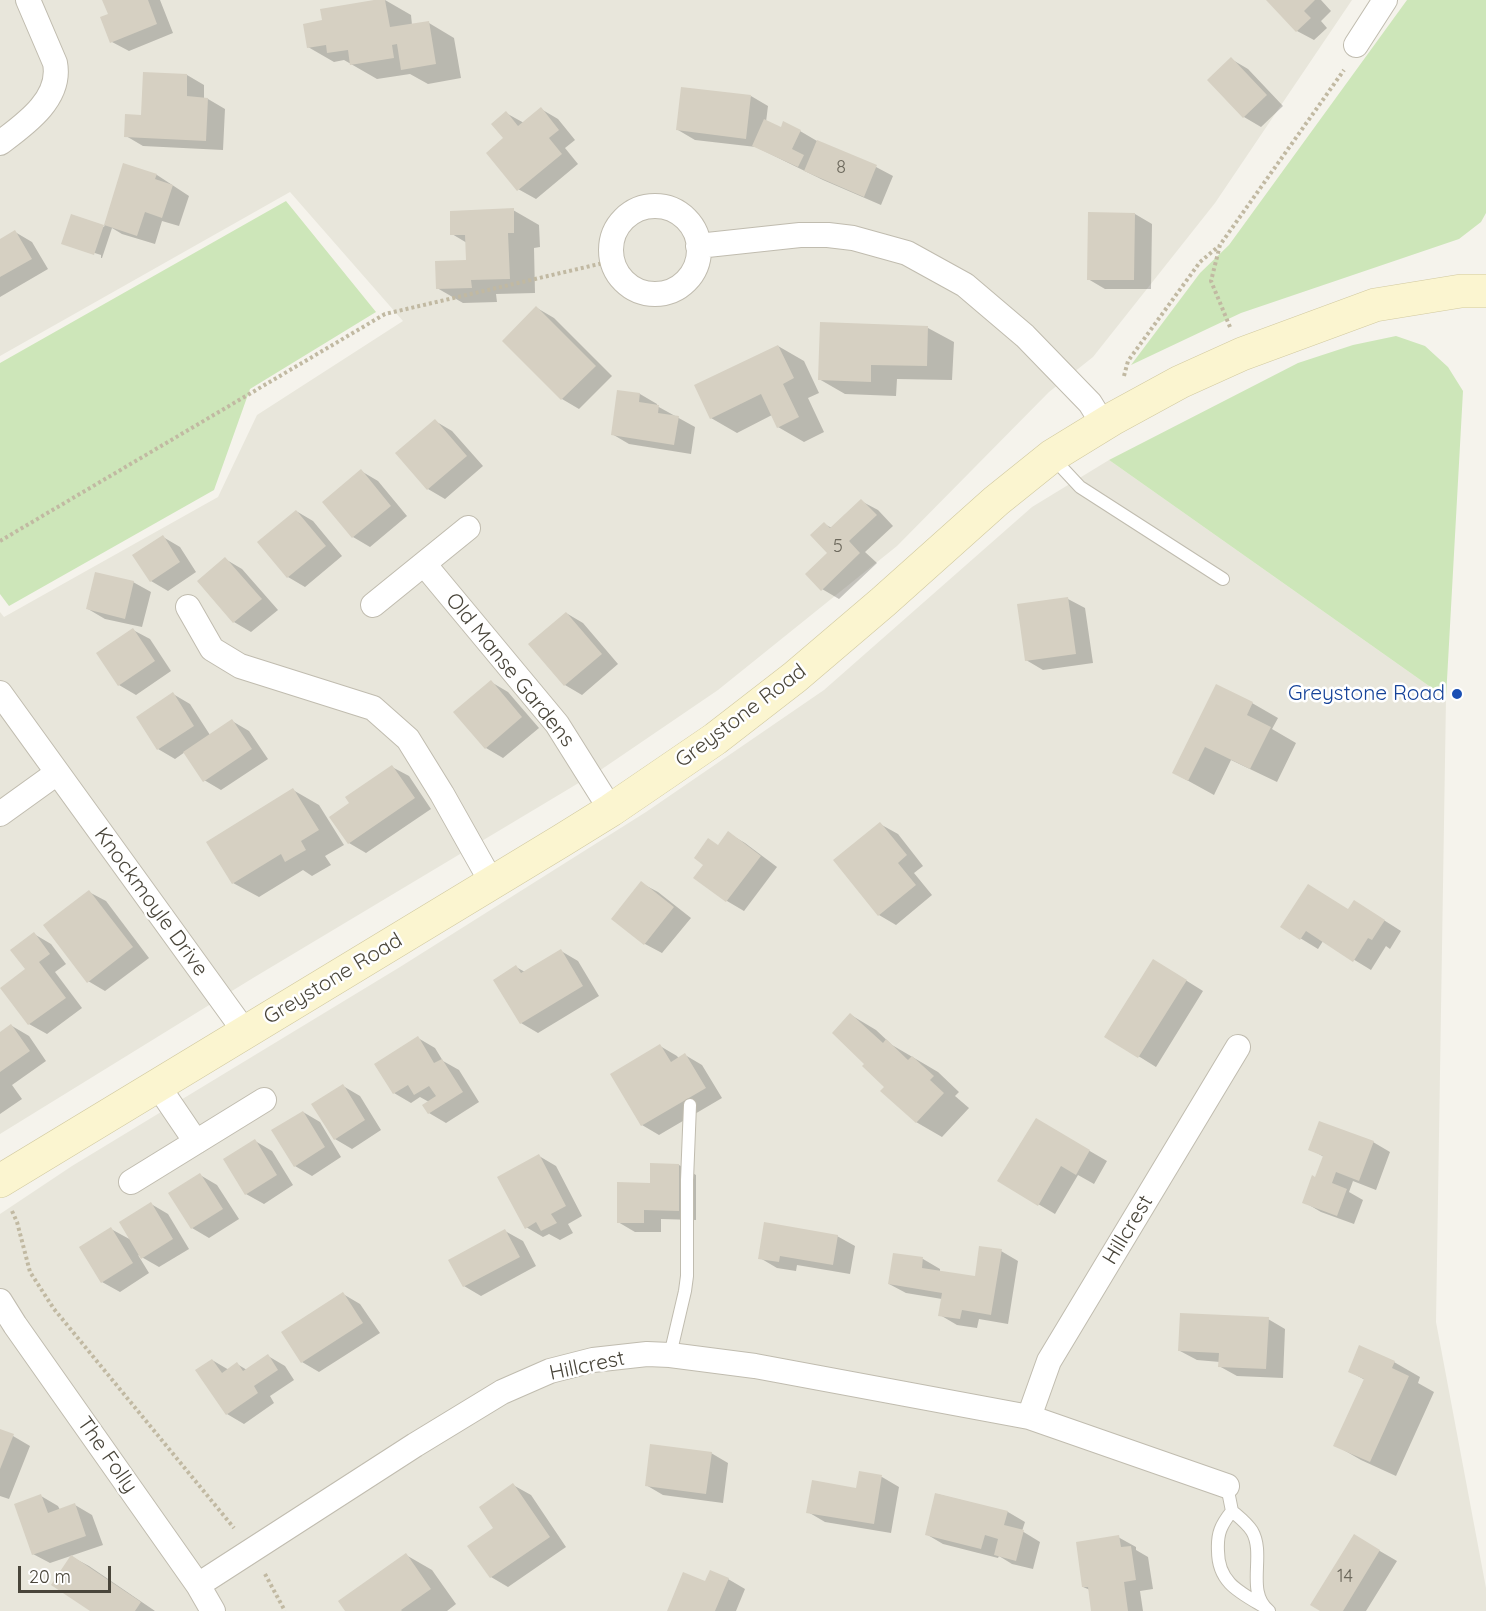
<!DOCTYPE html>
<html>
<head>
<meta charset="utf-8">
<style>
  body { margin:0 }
  #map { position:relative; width:1486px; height:1611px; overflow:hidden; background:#f5f3ec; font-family:Quicksand,sans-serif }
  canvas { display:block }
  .scale { position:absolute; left:18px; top:1566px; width:93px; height:27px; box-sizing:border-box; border:3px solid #49453a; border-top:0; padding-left:8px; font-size:18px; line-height:21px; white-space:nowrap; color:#49453a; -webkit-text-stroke:4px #fff; paint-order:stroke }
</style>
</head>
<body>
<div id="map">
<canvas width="1486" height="1611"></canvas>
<div class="scale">20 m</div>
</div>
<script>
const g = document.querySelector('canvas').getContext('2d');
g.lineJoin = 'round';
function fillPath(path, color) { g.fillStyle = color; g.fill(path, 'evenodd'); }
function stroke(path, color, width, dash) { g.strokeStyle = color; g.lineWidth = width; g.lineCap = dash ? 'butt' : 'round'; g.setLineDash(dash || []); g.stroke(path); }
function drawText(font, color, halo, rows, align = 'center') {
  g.font = font + ' Quicksand,sans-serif'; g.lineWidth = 5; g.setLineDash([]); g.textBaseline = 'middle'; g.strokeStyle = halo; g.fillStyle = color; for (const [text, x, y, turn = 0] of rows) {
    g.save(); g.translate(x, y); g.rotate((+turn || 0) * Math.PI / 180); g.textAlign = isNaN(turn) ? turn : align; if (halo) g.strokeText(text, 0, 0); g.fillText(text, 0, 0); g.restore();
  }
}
const residential = new Path2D(`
  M0 0H1352L1215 203 1093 357 1049 392 897 546 718 690 602 769 253 978 0 1134V612L4 617 218 497 257 415 403 321 290 192 0 356Z
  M1109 460 1446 698 1436 1322 1486 1588V1611H0V1214L72 1166 400 967 646 812 824 690 1032 507Z`);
const green = new Path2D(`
  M1407 0H1486V213L1481 222 1459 239 1241 313 1131 365 1200 273 1229 245Z
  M286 201 376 312 250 389 214 490 9 606 0 594V363Z
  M1396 336 1425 346 1448 367 1463 391 1446 698 1109 460 1298 363 1353 345Z`);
const shadow = new Path2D(`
  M104 0H160L173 33 129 51 112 42 110 15Z
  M385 0 411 15 412 25 429 23 454 38 461 78 428 84 410 74 377 79 344 60 334 62 308 47 324 22Z
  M1268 0H1321L1331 11 1321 21 1327 28 1314 40 1297 31Z
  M1231 59 1248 69 1283 106 1261 127 1244 117Z
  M187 75 204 85V99H208L225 109 223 150 143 146 126 136 142 116Z
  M751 96 768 106 766 122 781 129 800 131 817 141 876 167 893 176 881 205 823 180 756 147 695 140 678 130Z
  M541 109 558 119 575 140 565 148 578 164 536 199 518 189 505 139 506 113 524 123Z
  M124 165 157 175 189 196 179 226 162 221 155 244 122 234 112 228 102 258H101V255L70 245 72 216 104 227Z
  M513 210 539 225 540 247 534 248 535 293 496 294 497 302 463 303 437 288 467 261V243L452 234Z
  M1135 214 1152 224 1151 289H1105L1088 279Z
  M15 232 32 242 48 269 0 297V240Z
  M537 308 554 318 612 376 579 409 562 399 504 341Z
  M928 328 954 342 952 380 897 379 896 396 845 394 819 379Z
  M778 346 804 361 819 393 808 398 824 432 804 442 778 427 772 415 737 433 711 418Z
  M619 391 640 394 657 404V406L695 427 691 454 629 444 612 434Z
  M435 421 452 431 483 466 445 499 428 489Z
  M361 471 378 481 407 516 370 547 353 537Z
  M861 501 878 510 893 526 865 552 877 563 839 599 822 589 830 553 824 524 832 528Z
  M296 511 313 521 342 556 305 587 288 577Z
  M163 537 180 547 196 572 168 591 151 581Z
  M225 559 242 569 278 610 251 632 234 622 199 581Z
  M133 582 151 592 142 627 105 619 88 609Z
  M1068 599 1085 608 1093 663 1043 670 1026 660Z
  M566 613 583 623 618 664 582 695 565 685Z
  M133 630 150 639 171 671 136 695 119 685Z
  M491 682 508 692 539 728 503 758 486 748 455 713Z
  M173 694 190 704 210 735 232 721 249 731 268 759 221 790 204 780 185 752 175 759 158 749Z
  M1252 703 1278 718 1272 729 1296 743 1277 782 1231 760 1214 795 1174 773Z
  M392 767 409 776 431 809 366 853 349 843 351 803Z
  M293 790 319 805 344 845 325 856 331 865 312 876 303 870 259 897 233 883Z
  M880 824 898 834 923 866 914 873 932 895 896 925 879 915Z
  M728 833 745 843 777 867 744 911 727 901Z
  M641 883 658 892 691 918 662 953 645 944 613 919Z
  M89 892 106 901 149 958 105 991 88 981Z
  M1349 911 1371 912 1401 931 1390 949 1386 946 1371 970 1323 941 1318 949 1282 927Z
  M34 934 51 944 66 964 55 972 82 1008 47 1034 29 1024 3 988 27 970Z
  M561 951 578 961 599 996 538 1033 521 1023 516 967 525 972Z
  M1171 971 1203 991 1156 1067 1106 1036Z
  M851 1015 876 1030 892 1045 938 1072 959 1092 955 1096 969 1108 942 1137 916 1122 886 1087Z
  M12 1026 29 1036 46 1061 12 1085 22 1099 0 1114V1034Z
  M418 1038 435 1048 443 1061 459 1070 479 1102 446 1123 429 1113V1102L420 1097 411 1103 394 1093Z
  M660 1046 677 1056 679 1059 685 1055 702 1065 722 1098 659 1135 642 1125Z
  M343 1086 360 1096 381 1130 352 1149 335 1139Z
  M303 1112 320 1122 341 1157 312 1176 295 1166Z
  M1036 1120 1107 1161 1094 1184 1078 1175 1055 1214 999 1181Z
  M255 1141 272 1151 293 1185 264 1204 246 1194 225 1159Z
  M1373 1142 1390 1152 1376 1190 1353 1181 1349 1192 1363 1200 1354 1224 1321 1212 1304 1202 1316 1179 1324 1157 1310 1149Z
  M539 1156 556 1166 582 1216 568 1224 573 1233 560 1240 549 1234 543 1237 526 1227Z
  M679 1165 696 1175V1220L661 1219V1232H635L618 1222 651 1184Z
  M200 1175 217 1185 239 1219 209 1238 192 1228Z
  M151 1204 168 1214 189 1249 159 1267 138 1255 149 1273 120 1292 102 1282 111 1229 133 1241Z
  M505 1231 523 1241 536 1266 481 1296 464 1286Z
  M837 1236 855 1246 850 1274 797 1265 796 1271 777 1268 760 1258Z
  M1001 1251 1018 1261 1008 1324 979 1319 977 1328 957 1325 940 1315 942 1299 906 1293 889 1284 894 1255 923 1259 940 1269V1272L976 1277Z
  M343 1294 360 1304 380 1333 319 1372 302 1362Z
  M1268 1319 1285 1329 1283 1378 1237 1376 1219 1366 1220 1362 1197 1360 1180 1351Z
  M268 1356 285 1366 294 1380 270 1396 274 1403 244 1424 227 1414 212 1360 229 1370 237 1364 247 1370Z
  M1394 1362 1420 1377 1418 1383 1434 1392 1396 1476 1361 1460 1335 1445 1365 1380 1349 1371Z
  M0 1431 13 1436 30 1446 9 1499 0 1496Z
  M711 1453 728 1463 723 1503 663 1495 646 1485Z
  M861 1473 882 1477 899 1487 891 1533 825 1522 808 1512 858 1489Z
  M513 1485 531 1495 566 1547 508 1587 491 1577 495 1528Z
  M937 1494 1008 1512 1025 1522 1022 1531 1040 1542 1033 1569 1012 1564 999 1556 998 1558 943 1544 926 1534Z
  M41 1496 58 1506 60 1510 75 1505 92 1515 103 1545 50 1563 33 1554Z
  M1354 1536 1397 1561 1366 1611H1323Z
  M1118 1537 1136 1547V1550L1148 1557 1153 1589 1140 1591 1143 1611H1093L1090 1590 1083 1587Z
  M406 1555 432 1570 456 1604 447 1611H347Z
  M72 1557 89 1566 155 1611H93Z
  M728 1579 745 1589 736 1611H669L706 1583Z`);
const building = new Path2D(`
  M102 0H148L157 24 110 43 100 17 108 14Z
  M374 0H385L390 27 429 21 436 64 401 70 397 44 392 45 394 58 350 65 348 50 327 53 326 45 307 48 303 24 322 20 320 9Z
  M1266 0H1315L1304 11 1311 18 1296 32Z
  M1231 57 1267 95 1243 118 1207 80Z
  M143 72 187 74V96L208 98 206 141 124 137 125 114 141 115Z
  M681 87 751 95 746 139 676 130Z
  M541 107 559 130 549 138 562 154 517 191 486 153 503 138 491 124 506 111 518 126Z
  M764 119 781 127 783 121 801 130 792 149 804 155 798 167 752 146Z
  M817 140 877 165 864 197 804 171Z
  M123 163 157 174 155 179 173 185 162 218 145 212 137 236 104 225Z
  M514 208V233H508L510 279 471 280 472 288 436 289 435 261 466 260 465 235H450V211Z
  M1088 212 1135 213 1134 280H1087Z
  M71 214 104 225 94 255 61 244Z
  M15 230 32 259 0 277V239Z
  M536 306 596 366 561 400 502 341Z
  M820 322 928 326 927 366 871 365V382L818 380Z
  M778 345 794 378 783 384 799 417 777 428 761 394 710 419 694 385Z
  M617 390 640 393 639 402 659 405 658 413 679 416 674 445 611 435Z
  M435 419 467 456 427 490 395 453Z
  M361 469 391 506 352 538 322 502Z
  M861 499 877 515 849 541 860 553 821 591 805 574 827 553 810 535 824 522 830 528Z
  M296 510 326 546 287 578 257 542Z
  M163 535 180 562 150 582 132 555Z
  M225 557 262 599 233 623 197 581Z
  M95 572 134 581 125 619 86 609Z
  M1068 597 1076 654 1025 661 1017 604Z
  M566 612 602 654 564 686 528 644Z
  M133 628 155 661 118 686 96 653Z
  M491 680 522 717 485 749 453 712Z
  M1216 684 1253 702 1247 715 1271 727 1250 769 1205 747 1188 781 1172 773Z
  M173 692 194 726 157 750 136 717Z
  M232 719 252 749 203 782 183 752Z
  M392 765 415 798 348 844 329 817 349 803 345 797Z
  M293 788 319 830 301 841 306 850 285 862 281 854 232 884 206 842Z
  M880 822 907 855 898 863 916 885 878 916 833 860Z
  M728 831 761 856 726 902 693 878 703 865 694 858 708 838 718 845Z
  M641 881 674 907 644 945 611 919Z
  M1308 884 1348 909 1354 900 1385 920 1372 940 1368 938 1353 962 1306 931 1300 940 1280 927Z
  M89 890 133 947 87 983 43 925Z
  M34 932 50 954 39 962 66 998 28 1025 0 988 25 969 10 950Z
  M561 949 583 986 520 1024 493 980 516 965 521 973Z
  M1153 959 1187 980 1138 1058 1104 1037Z
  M850 1013 883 1043 886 1039 908 1060 912 1056 934 1076 930 1080 944 1093 916 1123 880 1091 884 1087 862 1066 864 1064 832 1033Z
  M11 1024 30 1051 0 1072V1032Z
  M418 1036 434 1063 442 1059 463 1092 428 1114 422 1105 436 1096 429 1086 414 1095 408 1085 393 1094 374 1064Z
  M660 1044 671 1062 685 1053 706 1088 641 1126 610 1074Z
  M343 1084 365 1120 334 1140 311 1104Z
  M303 1111 325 1147 294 1167 271 1130Z
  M1036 1118 1090 1150 1076 1175 1061 1166 1038 1206 997 1181Z
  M1319 1121 1374 1141 1359 1181 1336 1172 1332 1183 1347 1189 1337 1216 1302 1203 1312 1175 1315 1177 1323 1156 1308 1150Z
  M255 1139 277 1175 245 1195 223 1159Z
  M539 1154 566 1206 551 1214 557 1223 541 1231 536 1222 525 1229 497 1177Z
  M650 1163 679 1164V1211L644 1210V1223H617V1182L650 1183Z
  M200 1173 223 1209 191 1229 168 1193Z
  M151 1202 173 1239 141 1259 119 1222Z
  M764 1222 838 1235 833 1265 780 1256 779 1262 758 1259Z
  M111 1227 133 1263 101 1283 79 1247Z
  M505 1229 520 1257 463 1287 448 1260Z
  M979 1246 1002 1249 991 1315 962 1310 960 1319 938 1316 942 1293 888 1284 893 1253 923 1257 922 1268 975 1276Z
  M343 1292 363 1323 301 1363 281 1332Z
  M1180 1313 1269 1317 1266 1369 1218 1367 1219 1353 1178 1351Z
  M1359 1345 1395 1361 1392 1368 1409 1376 1370 1462 1333 1446 1364 1379 1348 1372Z
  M268 1354 278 1370 254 1386 258 1393 226 1415 195 1370 212 1359 222 1373 237 1362 243 1371Z
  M0 1429 14 1434 0 1469Z
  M650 1444 712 1452 706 1494 645 1486Z
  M859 1471 882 1475 874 1524 806 1513 812 1480 856 1488Z
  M513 1483 550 1537 490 1578 467 1546 493 1528 479 1507Z
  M935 1493 1008 1511 1004 1525 1024 1530 1016 1561 994 1555 998 1539 985 1535 981 1549 925 1535Z
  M41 1494 48 1513 75 1503 86 1536 32 1555 14 1504Z
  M1354 1534 1380 1550 1343 1611H1320L1310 1605Z
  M1119 1535 1121 1547 1131 1546 1136 1580 1124 1582 1128 1611H1091L1088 1587H1082L1076 1542Z
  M406 1553 431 1589 401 1610 402 1611H345L338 1601Z
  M71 1555 141 1602 135 1611H90L51 1585Z
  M710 1570 729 1578 715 1611H667L683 1572 705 1581Z`);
const path = new Path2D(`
  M1230 327 1211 281 1220 245 1344 70
  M1124 376 1128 361 1200 262 1219 246
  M0 541 385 314 612 261
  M12 1211 17 1222 30 1272 54 1309 234 1528
  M265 1574 285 1611`);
const service = new Path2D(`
  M1052 457 1080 487 1223 579
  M670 1355 685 1291 687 1276V1180L690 1105
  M1227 1486 1232 1511C1239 1517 1247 1523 1252 1531 1266 1555 1245 1592 1269 1611
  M1232 1511C1221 1525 1217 1533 1218 1551 1218 1582 1239 1592 1263 1606`);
const minor = new Path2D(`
  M1356 45 1385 0
  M0 143C24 125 62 99 55 63L28 0
  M611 250a44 44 0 1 1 88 0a44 44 0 1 1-88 0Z
  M698 246 800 235H828L853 238 907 253 965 285 1025 336 1090 403 1103 424
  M424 564 557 724 611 810
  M373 605 468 528
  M188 607 212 649 240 666 373 708 408 739 442 794 492 883
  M0 693 245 1032
  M0 814 57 773
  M158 1086 196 1142
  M131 1182 264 1100
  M0 1301 15 1325 198 1585 213 1611
  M1029 1417 1049 1361 1238 1047
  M198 1585 415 1445 502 1392 550 1371 593 1360 647 1354 670 1355 755 1366 1029 1417 1227 1486`);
const secondary = new Path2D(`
  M0 1181 561 841 611 810 715 739 795 677 883 602 996 501 1052 456 1114 418 1180 382 1242 354 1375 305 1461 291H1486`);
const markers = [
  [1457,694,6,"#1a4fb4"]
];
const numberNames = [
  ["8",841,168],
  ["5",838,547],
  ["14",1345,1577]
];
const streetNames = [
  ["Old Manse Gardens",510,670,51],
  ["Greystone Road",741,716,-37],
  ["Knockmoyle Drive",151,902,54],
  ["Greystone Road",333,979,-31],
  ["Hillcrest",1128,1230,-59],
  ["Hillcrest",587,1366,-12],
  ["The Folly",107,1455,55]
];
const transitNames = [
  ["Greystone Road",1445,694]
];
fillPath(residential, '#e8e6db');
fillPath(green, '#cde6b9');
fillPath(shadow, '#0003');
fillPath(building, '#d6d0c2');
stroke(service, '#c0bcaf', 14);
stroke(minor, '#c0bcaf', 26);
stroke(secondary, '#d1c99f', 34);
stroke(path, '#c1b9a2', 4, [3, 3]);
stroke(service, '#fff', 12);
stroke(minor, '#fff', 24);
stroke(secondary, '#fbf5d0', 33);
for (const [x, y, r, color] of markers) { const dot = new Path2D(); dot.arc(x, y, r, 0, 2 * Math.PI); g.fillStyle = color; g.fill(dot); stroke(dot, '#fff', 2); }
drawText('18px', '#6c685c', null, numberNames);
drawText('21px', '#49453a', '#fff', streetNames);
drawText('21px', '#164399', '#fff', transitNames, 'right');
</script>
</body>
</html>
